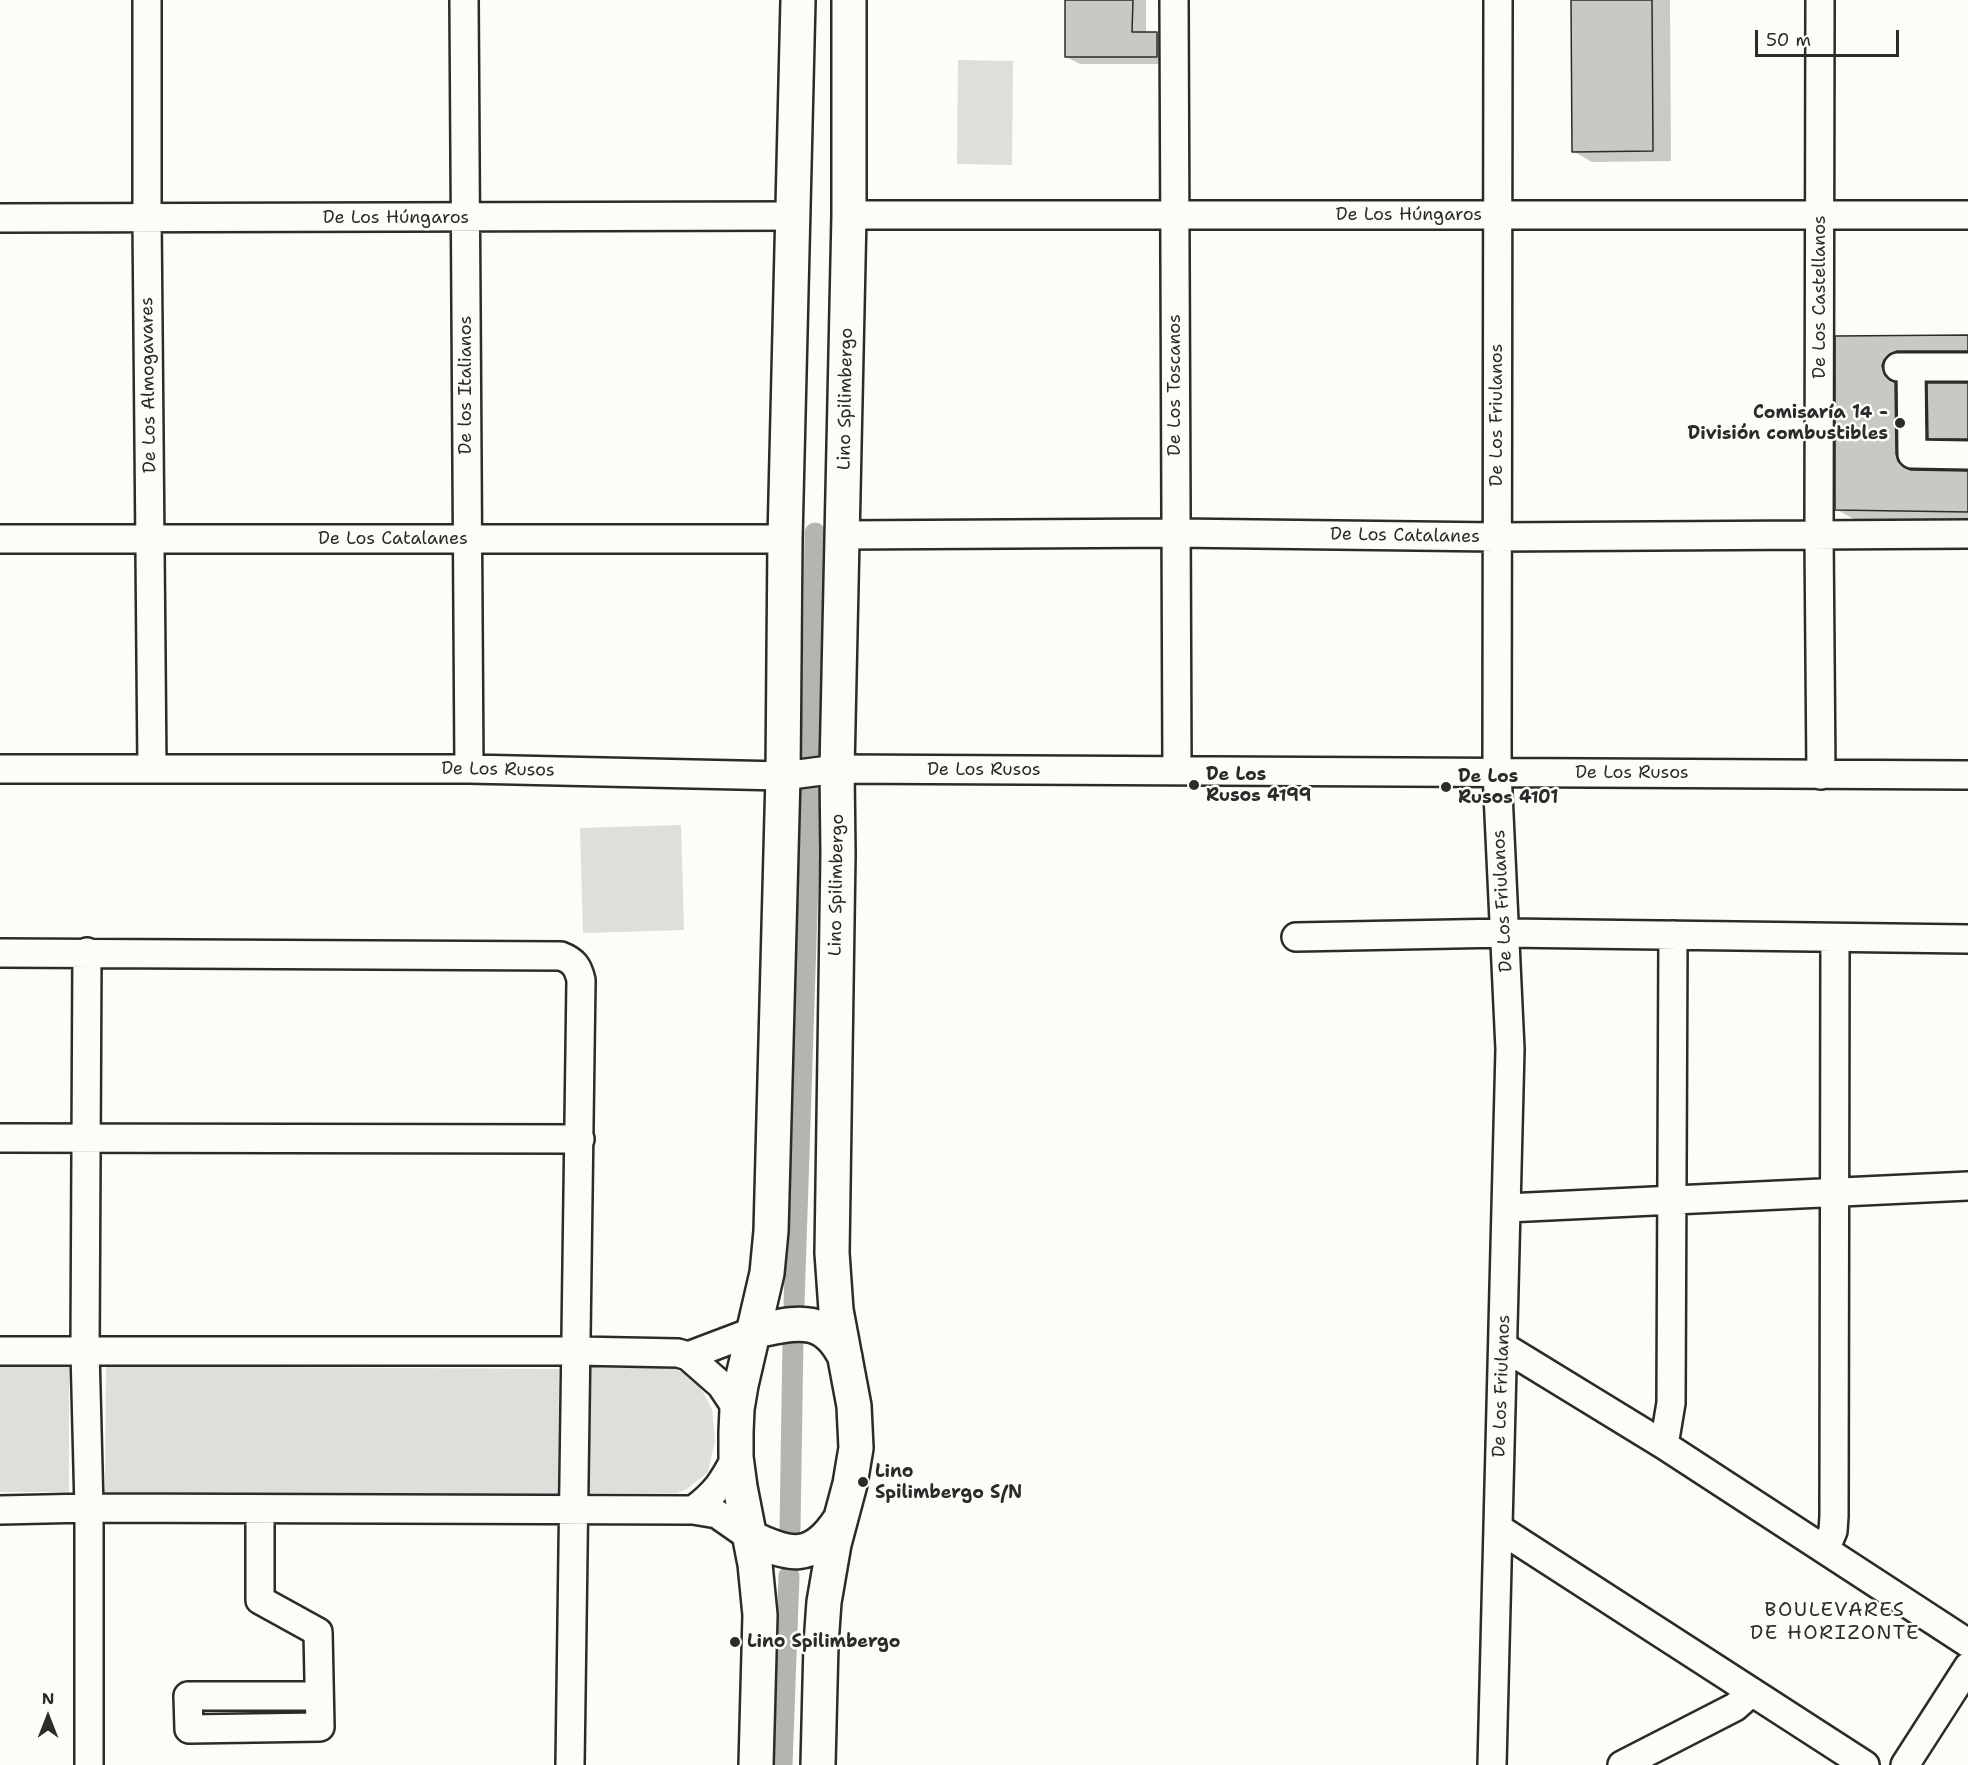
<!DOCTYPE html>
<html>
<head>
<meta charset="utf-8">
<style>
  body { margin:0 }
  #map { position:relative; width:1968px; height:1765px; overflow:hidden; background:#fdfcf7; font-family:"Shantell Sans",sans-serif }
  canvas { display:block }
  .north { position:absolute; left:18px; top:1687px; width:60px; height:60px; -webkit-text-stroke:4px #fdfcf7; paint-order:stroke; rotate:0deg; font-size:16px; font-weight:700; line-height:24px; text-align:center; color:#2b2b2b }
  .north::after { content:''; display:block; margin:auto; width:21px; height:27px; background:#2b2b2b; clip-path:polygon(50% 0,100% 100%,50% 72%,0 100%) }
  .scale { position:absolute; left:1755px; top:30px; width:144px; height:27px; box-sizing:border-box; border:3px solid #2b2b2b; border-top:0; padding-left:8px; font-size:18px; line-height:21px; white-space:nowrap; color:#2b2b2b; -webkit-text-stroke:4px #fdfcf7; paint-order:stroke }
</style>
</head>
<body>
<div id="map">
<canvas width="1968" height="1765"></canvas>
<div class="north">N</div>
<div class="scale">50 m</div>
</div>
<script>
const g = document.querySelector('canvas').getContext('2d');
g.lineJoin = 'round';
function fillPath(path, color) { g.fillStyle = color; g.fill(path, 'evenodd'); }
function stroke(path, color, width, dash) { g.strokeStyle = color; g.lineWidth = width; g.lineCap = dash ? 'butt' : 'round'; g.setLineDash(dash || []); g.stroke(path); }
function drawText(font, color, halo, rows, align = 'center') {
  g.font = font + ' "Shantell Sans",sans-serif'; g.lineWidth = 5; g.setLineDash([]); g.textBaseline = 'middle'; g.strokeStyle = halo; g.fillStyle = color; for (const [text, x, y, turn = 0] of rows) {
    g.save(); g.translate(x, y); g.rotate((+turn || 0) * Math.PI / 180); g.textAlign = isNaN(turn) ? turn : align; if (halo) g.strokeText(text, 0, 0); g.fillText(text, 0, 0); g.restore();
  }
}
const green = new Path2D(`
  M958 60 1013 61 1012 165 957 164Z
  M681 825 684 930 583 933 580 828Z
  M106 1366 559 1369 558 1495 105 1492Z
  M0 1367H69V1492H0Z
  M588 1367 673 1368 695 1377 712 1409 715 1441 708 1472 687 1489 677 1493H585Z`);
const shadow = new Path2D(`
  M1066 0H1146V34H1157L1170 42V64H1080L1066 57Z
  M1572 0H1670L1671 161 1592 162 1573 151Z
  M1968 336V361H1918L1915 466 1916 471 1968 472V521L1855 520 1836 509 1837 337Z
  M1968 384V449L1948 448 1929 438Z`);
const canal = new Path2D(`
  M812 755 815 533
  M794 1304 811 790
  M790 1529 793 1338
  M782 1765 789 1576`);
const building = new Path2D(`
  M1065 0H1133L1132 32H1157V57H1065Z
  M1571 0H1652L1653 151 1572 152Z
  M1968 335V351H1897L1890 354 1884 360 1882 366 1885 375 1890 380 1895 382 1896 454 1898 461 1904 467 1911 470 1968 471V512L1835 510V336Z
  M1927 383H1968V439H1928Z`);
const minor = new Path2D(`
  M147 0V218L152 769
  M464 0 469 769
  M1174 0 1177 770
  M1820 0 1819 535 1821 775
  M849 215H1968
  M0 218 793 216
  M1898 367H1968
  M1911 367 1912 454 1968 455
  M843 535 1176 533 1496 537 1968 534
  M0 539H785
  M0 769H469L783 776 837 769 1968 775
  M1296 937 1505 933 1968 939
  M87 952 85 1351 89 1508V1765
  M0 953 561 956C574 961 578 967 581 980L570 1765
  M0 1138 580 1139
  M1507 1208 1968 1186
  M1504 1347 1664 1445 1968 1643
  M0 1351H577L678 1353 688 1356
  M737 1409 721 1385 688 1356 754 1331
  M1664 1445 1671 1403 1673 935
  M736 1457C723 1482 716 1493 693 1510L717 1514 750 1537
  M260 1509V1600L318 1632 320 1727 189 1729 188 1696H319
  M0 1510 89 1508 693 1510
  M1498 1528 1865 1765
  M1825 1550 1833 1531 1834 1516 1835 938
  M1492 1765 1510 1049 1497 772 1498 0
  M1622 1765 1735 1707 1752 1692
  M1905 1765 1968 1667`);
const major = new Path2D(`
  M754 1331C794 1324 823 1312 845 1357
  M750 1537C789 1556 812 1562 839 1521
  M756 1765 760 1615 755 1564 740 1487 736 1457V1432L737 1409 741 1385 767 1273 771 1231 783 776 785 539 798 0
  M818 1765 821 1644 824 1602 834 1544 850 1484 856 1448 854 1406 836 1310 832 1253 838 854 837 769 849 215V0`);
const markers = [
  [1900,423,6,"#2b2b2b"],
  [1194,785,6,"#2b2b2b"],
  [1446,787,6,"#2b2b2b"],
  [863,1482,6,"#2b2b2b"],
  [735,1642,6,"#2b2b2b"]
];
const streetNames = [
  ["De Los Húngaros",1409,215],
  ["De Los Húngaros",396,218],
  ["De Los Castellanos",1820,297,-90],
  ["De Los Almogavares",149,385,-91],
  ["De los Italianos",466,385,-90],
  ["De Los Toscanos",1175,385,-90],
  ["Lino Spilimbergo",846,399,-89],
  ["De Los Friulanos",1497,415,-90],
  ["De Los Catalanes",1405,536,1],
  ["De Los Catalanes",393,539],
  ["De Los Rusos",498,770,1],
  ["De Los Rusos",984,770],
  ["De Los Rusos",1632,773],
  ["Lino Spilimbergo",837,885,-89],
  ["De Los Friulanos",1503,901,-93],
  ["De Los Friulanos",1502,1386,-88]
];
const poiNames = [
  ["Comisaría 14 -",1888,413,"right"],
  ["División combustibles",1888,434,"right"],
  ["De Los",1206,775],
  ["Rusos 4199",1206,796],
  ["De Los",1458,777],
  ["Rusos 4101",1458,798],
  ["Lino",875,1472],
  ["Spilimbergo S/N",875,1493],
  ["Lino Spilimbergo",747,1642]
];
const neighbourhoodNames = [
  ["BOULEVARES",1835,1611],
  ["DE HORIZONTE",1835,1634]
];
fillPath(green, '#dfdeda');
fillPath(shadow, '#0003');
stroke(canal, '#b5b4b1', 21);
fillPath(building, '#c9c8c4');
stroke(building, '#2b2b2b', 1.5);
stroke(minor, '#2b2b2b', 32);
stroke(major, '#2b2b2b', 38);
stroke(minor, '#fdfcf7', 27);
stroke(major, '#fdfcf7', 33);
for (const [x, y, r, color] of markers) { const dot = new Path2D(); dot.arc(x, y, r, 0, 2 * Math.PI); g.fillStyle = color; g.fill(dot); stroke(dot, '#fdfcf7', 2); }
drawText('18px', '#2b2b2b', '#fdfcf7', streetNames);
drawText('bold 18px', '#2b2b2b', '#fdfcf7', poiNames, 'left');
g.letterSpacing = '1.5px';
drawText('20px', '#2b2b2b', '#fdfcf7', neighbourhoodNames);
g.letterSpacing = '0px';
</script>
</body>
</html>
